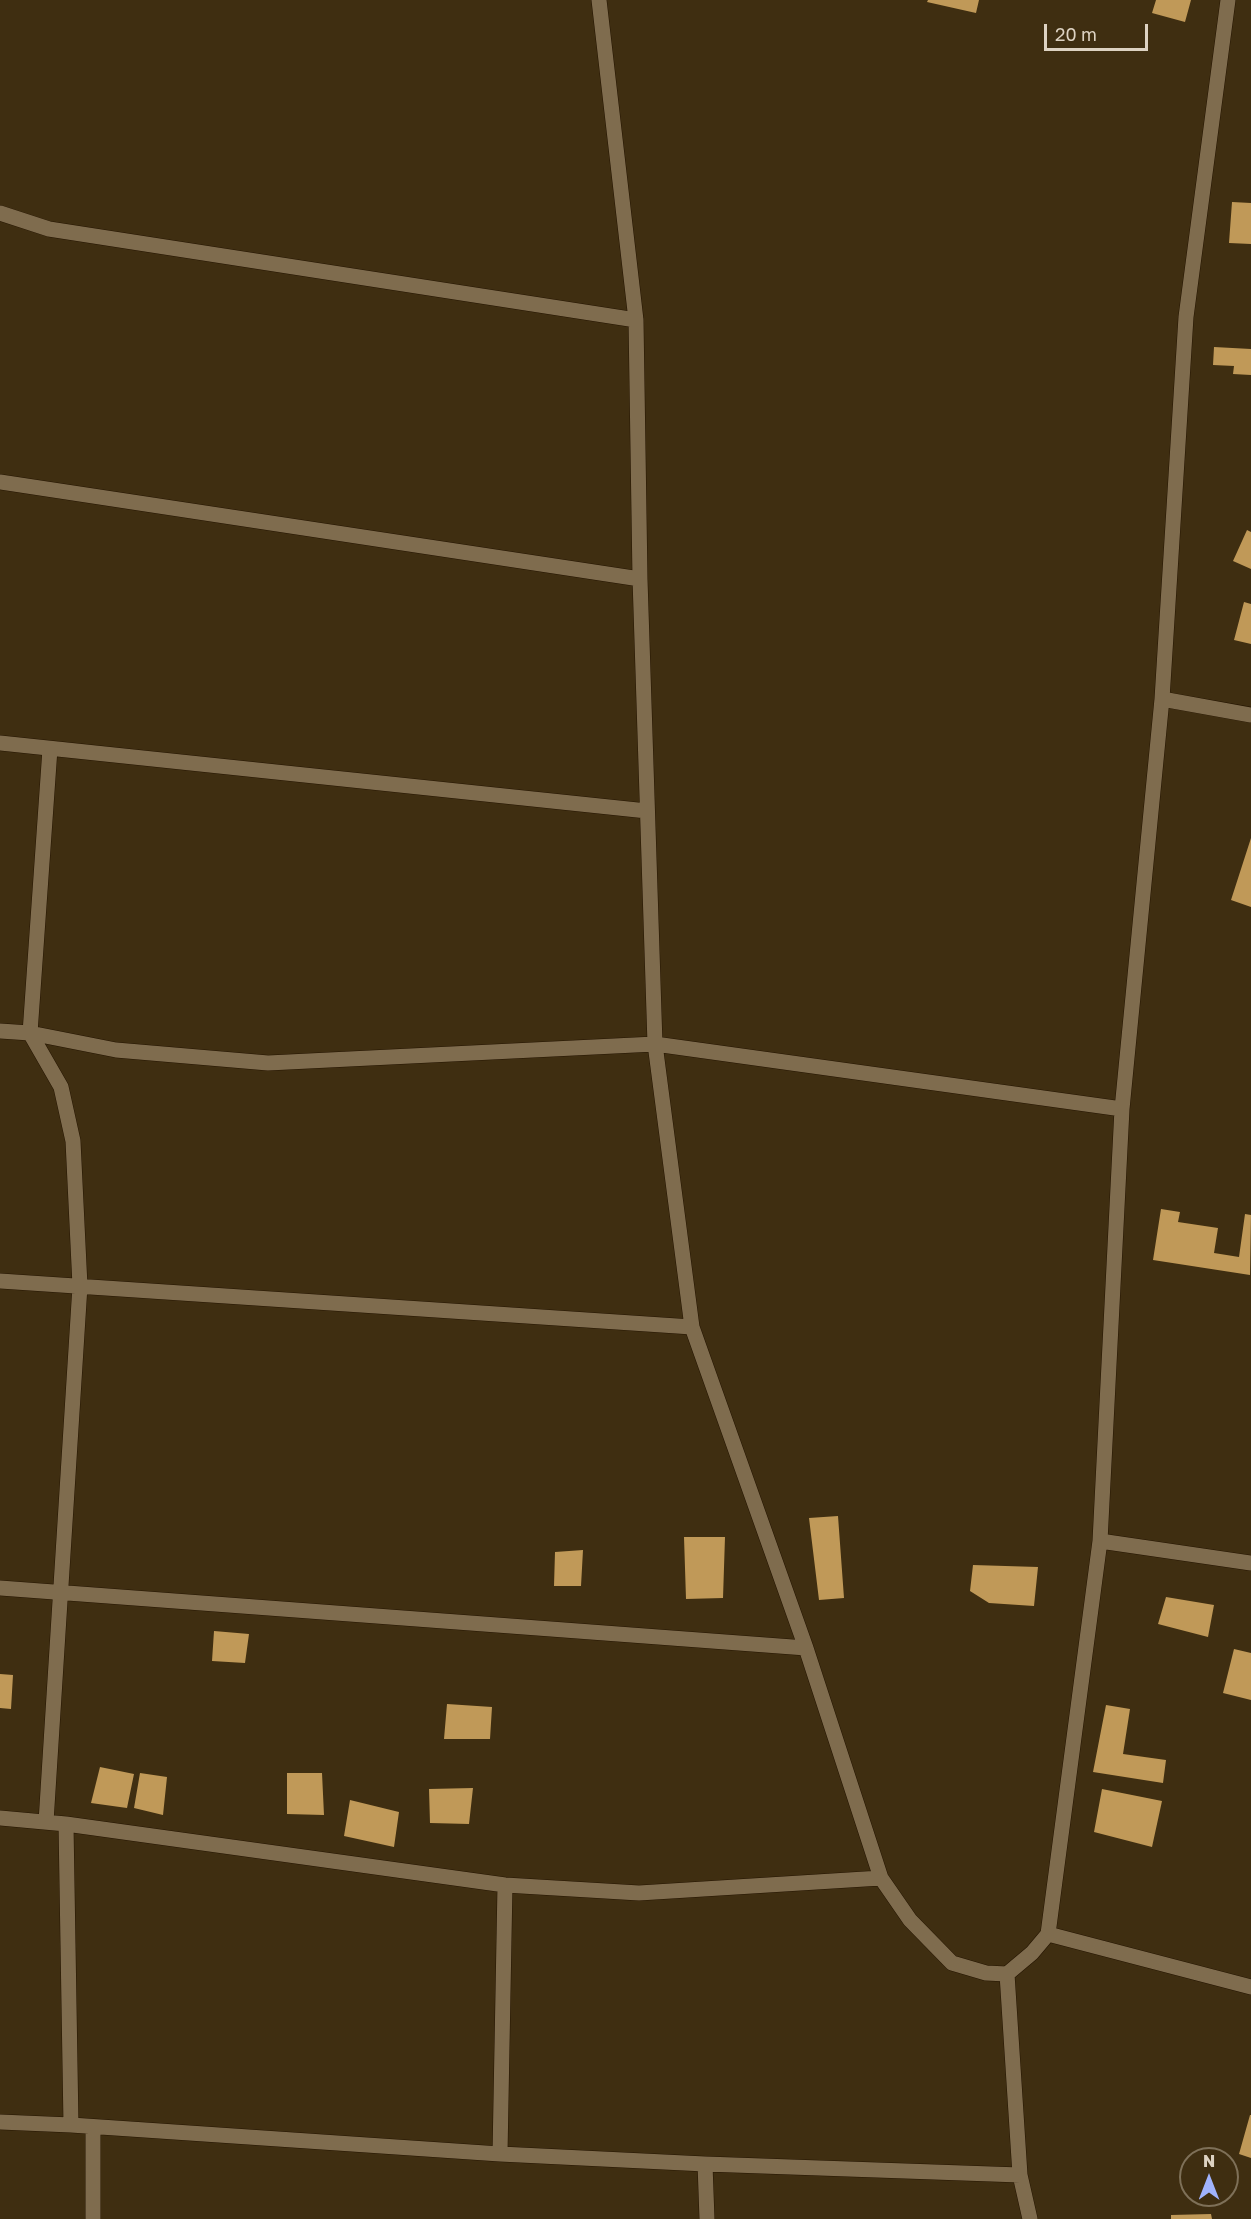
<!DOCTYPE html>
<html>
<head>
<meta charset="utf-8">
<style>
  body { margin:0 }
  #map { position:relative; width:1251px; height:2219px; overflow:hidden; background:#3f2e11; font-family:"Golos Text",sans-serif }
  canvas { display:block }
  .north { position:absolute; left:1179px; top:2147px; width:60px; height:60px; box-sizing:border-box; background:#3f2e11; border:2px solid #7e7058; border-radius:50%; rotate:0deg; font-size:16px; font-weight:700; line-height:24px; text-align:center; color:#ddd2c2 }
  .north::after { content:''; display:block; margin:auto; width:21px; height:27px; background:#a0b3fd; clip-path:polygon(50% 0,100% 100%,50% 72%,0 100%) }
  .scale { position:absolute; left:1044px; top:24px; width:104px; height:27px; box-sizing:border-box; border:3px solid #ddd2c2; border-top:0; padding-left:8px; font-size:18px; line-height:21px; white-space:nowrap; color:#ddd2c2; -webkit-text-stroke:4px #3f2e11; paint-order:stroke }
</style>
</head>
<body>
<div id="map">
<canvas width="1251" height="2219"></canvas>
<div class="north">N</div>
<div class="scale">20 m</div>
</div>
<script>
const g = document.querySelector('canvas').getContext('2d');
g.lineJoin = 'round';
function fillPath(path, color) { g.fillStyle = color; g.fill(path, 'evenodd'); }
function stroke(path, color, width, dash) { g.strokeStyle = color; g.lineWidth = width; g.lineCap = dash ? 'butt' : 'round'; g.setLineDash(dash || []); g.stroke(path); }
const building = new Path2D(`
  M928 0H979L976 13 927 2Z
  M1156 0H1191L1185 22 1152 13Z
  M1232 202 1251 203V244L1229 243Z
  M1214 347 1251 349V375L1233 374 1234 366 1213 365Z
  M1247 530 1251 532V569L1233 561Z
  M1244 602 1251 604V644L1234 640Z
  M1251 838V907L1231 900Z
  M1161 1209 1180 1212 1178 1222 1218 1228 1214 1253 1239 1257 1245 1214 1251 1215 1250 1275 1153 1260Z
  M838 1516 844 1598 819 1600 809 1518Z
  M684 1537H725L723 1598 686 1599Z
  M583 1550 581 1586H554L555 1552Z
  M973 1565 1038 1567 1034 1606 989 1603 970 1591Z
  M1166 1597 1214 1605 1208 1637 1158 1624Z
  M214 1631 249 1634 245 1663 212 1661Z
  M1234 1649 1251 1653V1700L1223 1693Z
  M0 1674 13 1675 11 1709 0 1708Z
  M447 1704 492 1707 490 1739H444Z
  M1106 1705 1130 1709 1123 1754 1166 1760 1163 1783 1093 1772Z
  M100 1767 134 1774 127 1808 91 1803Z
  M140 1773 167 1777 163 1815 134 1808Z
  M287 1773H322L324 1815 287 1814Z
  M473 1788 469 1824 430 1823 429 1789Z
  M1102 1789 1162 1801 1152 1847 1094 1832Z
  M350 1800 399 1812 394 1847 344 1836Z
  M1250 2115H1251V2158L1239 2154Z
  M1211 2214 1212 2219H1171V2215Z`);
const minor = new Path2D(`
  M599 0 636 320 640 579 655 1044 692 1327 806 1648 881 1878 910 1920 952 1963 986 1973 1007 1974
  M0 213 49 229 636 320
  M0 482 640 579
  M1162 699 1251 715
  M0 743 647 811
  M0 1031 30 1033 116 1050 268 1063 655 1044 1122 1109
  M0 1281 692 1327
  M1100 1541 1251 1563
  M0 1588 806 1648
  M0 1818 66 1824 505 1885 639 1893 881 1878
  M46 1822 80 1286 73 1141 61 1087 30 1033 50 749
  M66 1824 71 2125
  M1048 1934 1251 1987
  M0 2122 71 2125 500 2154 705 2164 1020 2175
  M93 2128V2219
  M500 2154 505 1885
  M705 2164 707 2219
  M1030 2219 1020 2175 1007 1974 1032 1953 1048 1934 1100 1541 1122 1109 1162 699 1186 317 1228 0`);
fillPath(building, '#c09958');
stroke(minor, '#251500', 16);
stroke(minor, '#7f6c4e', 15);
</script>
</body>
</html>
